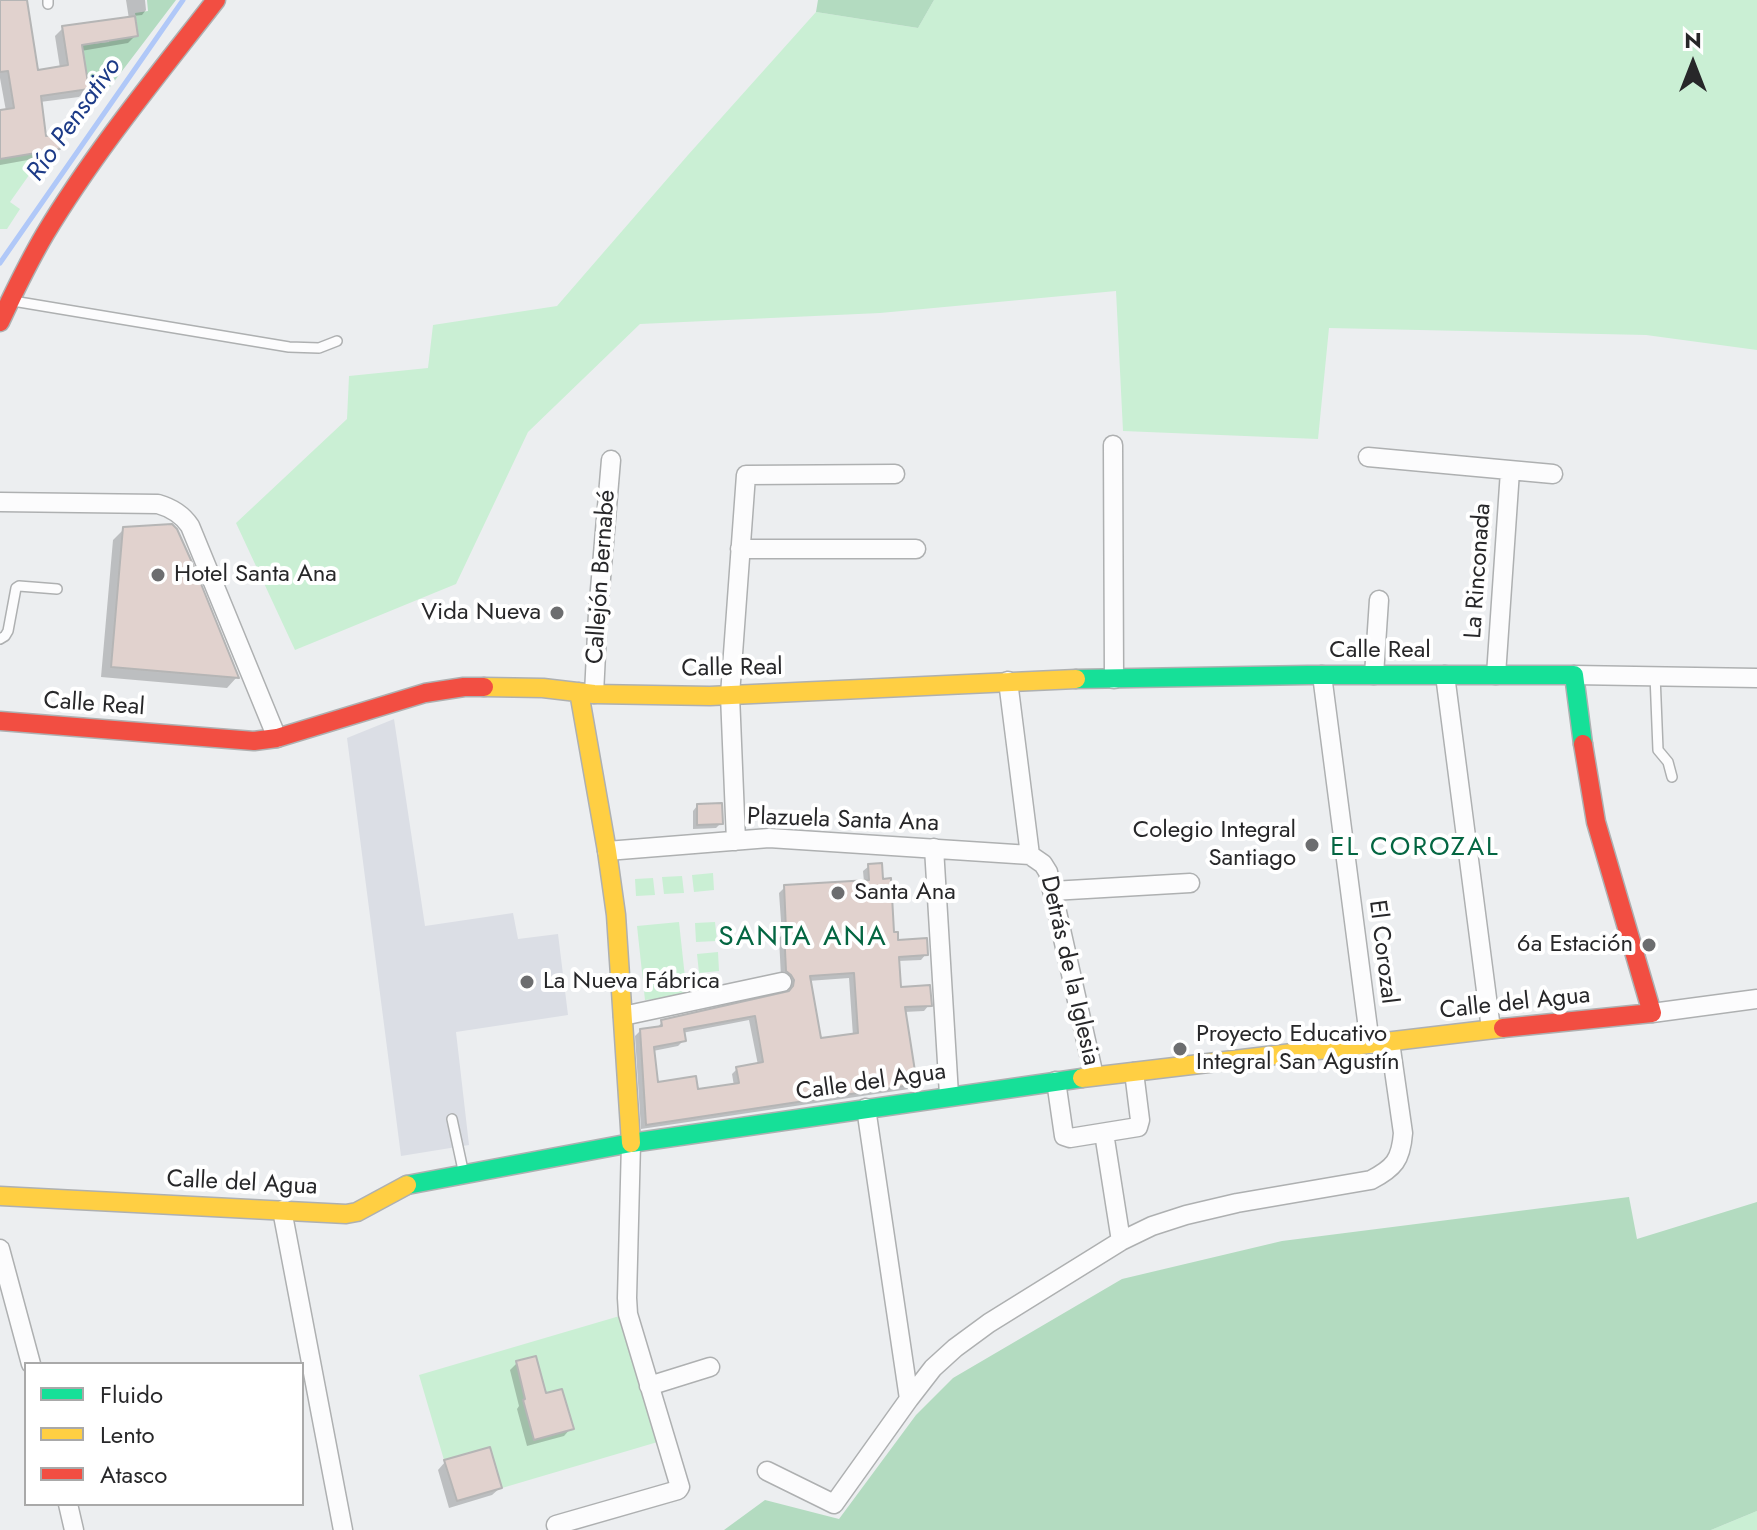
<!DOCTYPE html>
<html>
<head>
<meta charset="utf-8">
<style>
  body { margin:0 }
  #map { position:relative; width:1757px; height:1530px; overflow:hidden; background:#eceef0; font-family:Jost,sans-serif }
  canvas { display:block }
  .legend { position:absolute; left:24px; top:1362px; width:280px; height:144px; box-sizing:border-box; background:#fff; border:2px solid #a9a9a9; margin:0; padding:10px 14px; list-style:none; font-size:24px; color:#272729 }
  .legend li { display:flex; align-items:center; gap:16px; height:40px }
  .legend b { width:40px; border:2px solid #a9a9a9 }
  .north { position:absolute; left:1653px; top:24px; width:80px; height:80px; -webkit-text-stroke:6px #fff; paint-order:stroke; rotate:0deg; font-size:22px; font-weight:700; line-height:32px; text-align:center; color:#272729 }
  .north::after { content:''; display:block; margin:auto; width:28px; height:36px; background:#272729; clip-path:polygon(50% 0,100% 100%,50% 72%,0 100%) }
</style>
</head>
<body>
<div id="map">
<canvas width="1757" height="1530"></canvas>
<ul class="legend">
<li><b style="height:10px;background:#16e098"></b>Fluido</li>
<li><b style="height:10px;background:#ffcf43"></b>Lento</li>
<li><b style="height:10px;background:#f24e42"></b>Atasco</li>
</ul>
<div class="north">N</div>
</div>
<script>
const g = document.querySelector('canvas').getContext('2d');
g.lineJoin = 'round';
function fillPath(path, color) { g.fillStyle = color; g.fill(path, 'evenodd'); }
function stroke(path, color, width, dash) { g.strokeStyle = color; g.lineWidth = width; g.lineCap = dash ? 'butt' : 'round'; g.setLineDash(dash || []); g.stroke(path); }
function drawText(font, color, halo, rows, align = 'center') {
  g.font = font + ' Jost,sans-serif'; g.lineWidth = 8; g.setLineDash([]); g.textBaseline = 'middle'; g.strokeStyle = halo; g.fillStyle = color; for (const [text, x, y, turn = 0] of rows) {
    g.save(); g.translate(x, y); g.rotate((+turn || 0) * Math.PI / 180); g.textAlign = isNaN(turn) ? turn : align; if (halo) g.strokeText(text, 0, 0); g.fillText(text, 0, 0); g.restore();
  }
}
const built = new Path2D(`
  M394 719 425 926 513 913 518 939 558 934 568 1015 456 1032 469 1145 401 1156 347 738Z`);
const green = new Path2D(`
  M934 0H1757V350L1646 335 1329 328 1318 439 1123 431 1116 291 880 313 640 324 528 432 456 584 295 650 236 523 347 419 349 376 428 368 433 325 557 306 688 155 816 12 918 28Z
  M31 154 39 161 10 202 20 209 7 229H0V159Z
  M713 873 714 890 694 892 692 875Z
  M682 876 684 893 664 894 662 877Z
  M653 878 655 895 636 896 635 879Z
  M679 922 687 996 645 1000 637 926Z
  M715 922 717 941 696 942 695 923Z
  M718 952 719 971 699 973 697 954Z
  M623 1315 661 1441 502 1488 489 1447 444 1460 419 1375Z
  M1757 1511V1530H1711Z`);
const forest = new Path2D(`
  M147 0H176L100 100 89 89 82 45 109 42V35H138L135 13 148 11Z
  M818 0H934L918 28 816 12Z
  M1629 1197 1637 1239 1757 1202V1511L1711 1530H724L765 1500 839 1519 916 1415 953 1378 1122 1279 1282 1241Z`);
const shadow = new Path2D(`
  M0 0H25L36 72 60 68 55 36 63 28 129 19 126 0H145L146 10 142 15 133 16 136 35 128 43 81 51 87 89 79 97 40 102 44 138 58 148 50 156 0 165V112L6 111 0 78Z
  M124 529 237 677 227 688 101 677 113 540Z
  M697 806 721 823 716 828 693 829V811Z
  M869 866 896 942 926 954 921 960 898 961 899 989 929 1005 924 1011 904 1012 915 1084 909 1089 641 1129 635 1036 640 1031 657 1028 662 1022 788 993 789 985 781 977 779 938 782 935 779 893 785 887 864 882 863 871ZM849 978 853 1036 820 1041 808 981ZM749 1020 758 1065 737 1069 732 1074 734 1086 697 1091 657 1084 653 1051 678 1046 684 1040 682 1033Z
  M517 1363 571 1428 564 1436 527 1446 517 1409 519 1406 510 1370Z
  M445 1462 500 1488 492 1495 449 1508 438 1470Z`);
const stream = new Path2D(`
  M0 263 183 0`);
const building = new Path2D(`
  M0 0H27L38 70 68 65 62 26 135 16 138 36 82 45 89 89 41 96 46 136 57 134 60 149 0 159V110L14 108 8 71 0 72Z
  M172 524 177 529 195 569 239 678 111 667 123 527Z
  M722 803 723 824 697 825V804Z
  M882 863 883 879 891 878 894 932H898V940L927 938 928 955 899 957 901 987 930 985 932 1006 905 1007 917 1084 646 1125 640 1029 662 1026 661 1020 789 991 793 986 794 980 791 975 786 971 784 930H786L784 885 869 880 868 864ZM854 973 858 1033 821 1038 810 976ZM755 1016 763 1062 736 1067 739 1083 698 1089 696 1076 658 1082 654 1047 686 1041 684 1029Z
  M536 1356 546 1393 562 1389 574 1429 534 1440 523 1400 525 1399 516 1361Z
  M490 1447 502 1488 457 1501 444 1460Z`);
const lane = new Path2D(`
  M48 0V4
  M13 301 289 347 319 348 337 341
  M0 639 5 636 8 631 16 588 19 586 57 589
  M1655 675 1658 750 1668 762 1672 777
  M452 1119 463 1170`);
const street = new Path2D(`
  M1113 445 1114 679
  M1368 457 1553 474
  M0 502 158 504C172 508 182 514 190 526L277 738
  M740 549H916
  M1322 675 1370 1044
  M1374 675 1379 600
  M1445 675 1491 1029
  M1496 675 1510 471
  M1574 675 1757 678
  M1008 681 1030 855 1043 864 1048 872 1094 1076
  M594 694 598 613 611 460
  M736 841 730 695 746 475 895 474
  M934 848 949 1095
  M607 851 769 838 1030 855
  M1052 891 1190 883
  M1652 1013 1757 999
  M623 1016 782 982
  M1056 1081 1064 1136 1070 1138 1138 1127 1140 1120 1134 1072
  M866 1108 909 1399
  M1104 1133 1121 1241
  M282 1210 343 1530
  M0 1249 31 1364
  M649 1386 710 1367
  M767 1471 834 1504 909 1399 933 1368 955 1348 989 1323 1121 1241 1152 1226 1186 1215 1237 1203 1371 1180C1394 1168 1401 1160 1403 1133L1390 1042
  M68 1504 74 1530
  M556 1525 678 1490 680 1487 628 1314 627 1298 631 1143`);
const fast = new Path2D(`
  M1076 679 1308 675H1574L1583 744
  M407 1185 631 1143 1082 1078`);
const slow = new Path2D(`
  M484 687 543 688 594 694 710 696 1076 679
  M579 692 607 851 616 915 631 1143
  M1082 1078 1503 1028
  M0 1196 346 1214 357 1212 407 1185`);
const jam = new Path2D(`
  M0 322C14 292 28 263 45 234 95 151 157 76 216 0
  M0 721 254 741 277 738 425 693 464 687H484
  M1503 1028 1652 1013 1596 822 1583 744`);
const markers = [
  [158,575,8,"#6c6d6f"],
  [557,613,8,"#6c6d6f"],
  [1312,845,8,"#6c6d6f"],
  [838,893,8,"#6c6d6f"],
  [1649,945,8,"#6c6d6f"],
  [527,982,8,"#6c6d6f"],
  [1180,1049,8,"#6c6d6f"]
];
const streetNames = [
  ["La Rinconada",1479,571,-86],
  ["Callejón Bernabé",602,577,-86],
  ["Calle Real",1380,651],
  ["Calle Real",732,669,-1],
  ["Calle Real",94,705,4],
  ["Plazuela Santa Ana",843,821,2],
  ["El Corozal",1382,952,83],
  ["Detrás de la Iglesia",1069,971,77],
  ["Calle del Agua",1515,1004,-6],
  ["Calle del Agua",871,1083,-8],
  ["Calle del Agua",242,1184,3]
];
const poiNames = [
  ["Hotel Santa Ana",174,575],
  ["Vida Nueva",541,613,"right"],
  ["Colegio Integral",1296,831,"right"],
  ["Santiago",1296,859,"right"],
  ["Santa Ana",854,893],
  ["6a Estación",1633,945,"right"],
  ["La Nueva Fábrica",543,982],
  ["Proyecto Educativo",1196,1035],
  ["Integral San Agustín",1196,1063]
];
const waterNames = [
  ["Río Pensativo",75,120,-55]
];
const neighbourhoodNames = [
  ["EL COROZAL",1415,849]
];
const quarterNames = [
  ["SANTA ANA",803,938]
];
fillPath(built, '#dbdee5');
fillPath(green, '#caefd4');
fillPath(forest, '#b3dbc0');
fillPath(shadow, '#0003');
stroke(stream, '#b0c8f8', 5);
fillPath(building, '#e1d2ce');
stroke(building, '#b5b5b5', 2);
stroke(lane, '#aeb0b1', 12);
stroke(street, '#aeb0b1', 21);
stroke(fast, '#aeb0b1', 21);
stroke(slow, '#aeb0b1', 21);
stroke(jam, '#aeb0b1', 21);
stroke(lane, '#fcfcfd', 9);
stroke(street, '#fcfcfd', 18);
stroke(fast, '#16e098', 18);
stroke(slow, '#ffcf43', 18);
stroke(jam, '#f24e42', 18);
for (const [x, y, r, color] of markers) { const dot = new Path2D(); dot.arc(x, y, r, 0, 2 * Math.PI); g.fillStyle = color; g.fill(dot); stroke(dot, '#fff', 3); }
drawText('24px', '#272729', '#fff', streetNames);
drawText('24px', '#272729', '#fff', poiNames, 'left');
drawText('italic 26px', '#1c3a87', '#fff', waterNames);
g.letterSpacing = '2px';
drawText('26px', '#046642', '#fff', neighbourhoodNames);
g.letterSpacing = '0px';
g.letterSpacing = '2px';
drawText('28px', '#046642', '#fff', quarterNames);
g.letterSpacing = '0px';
</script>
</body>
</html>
